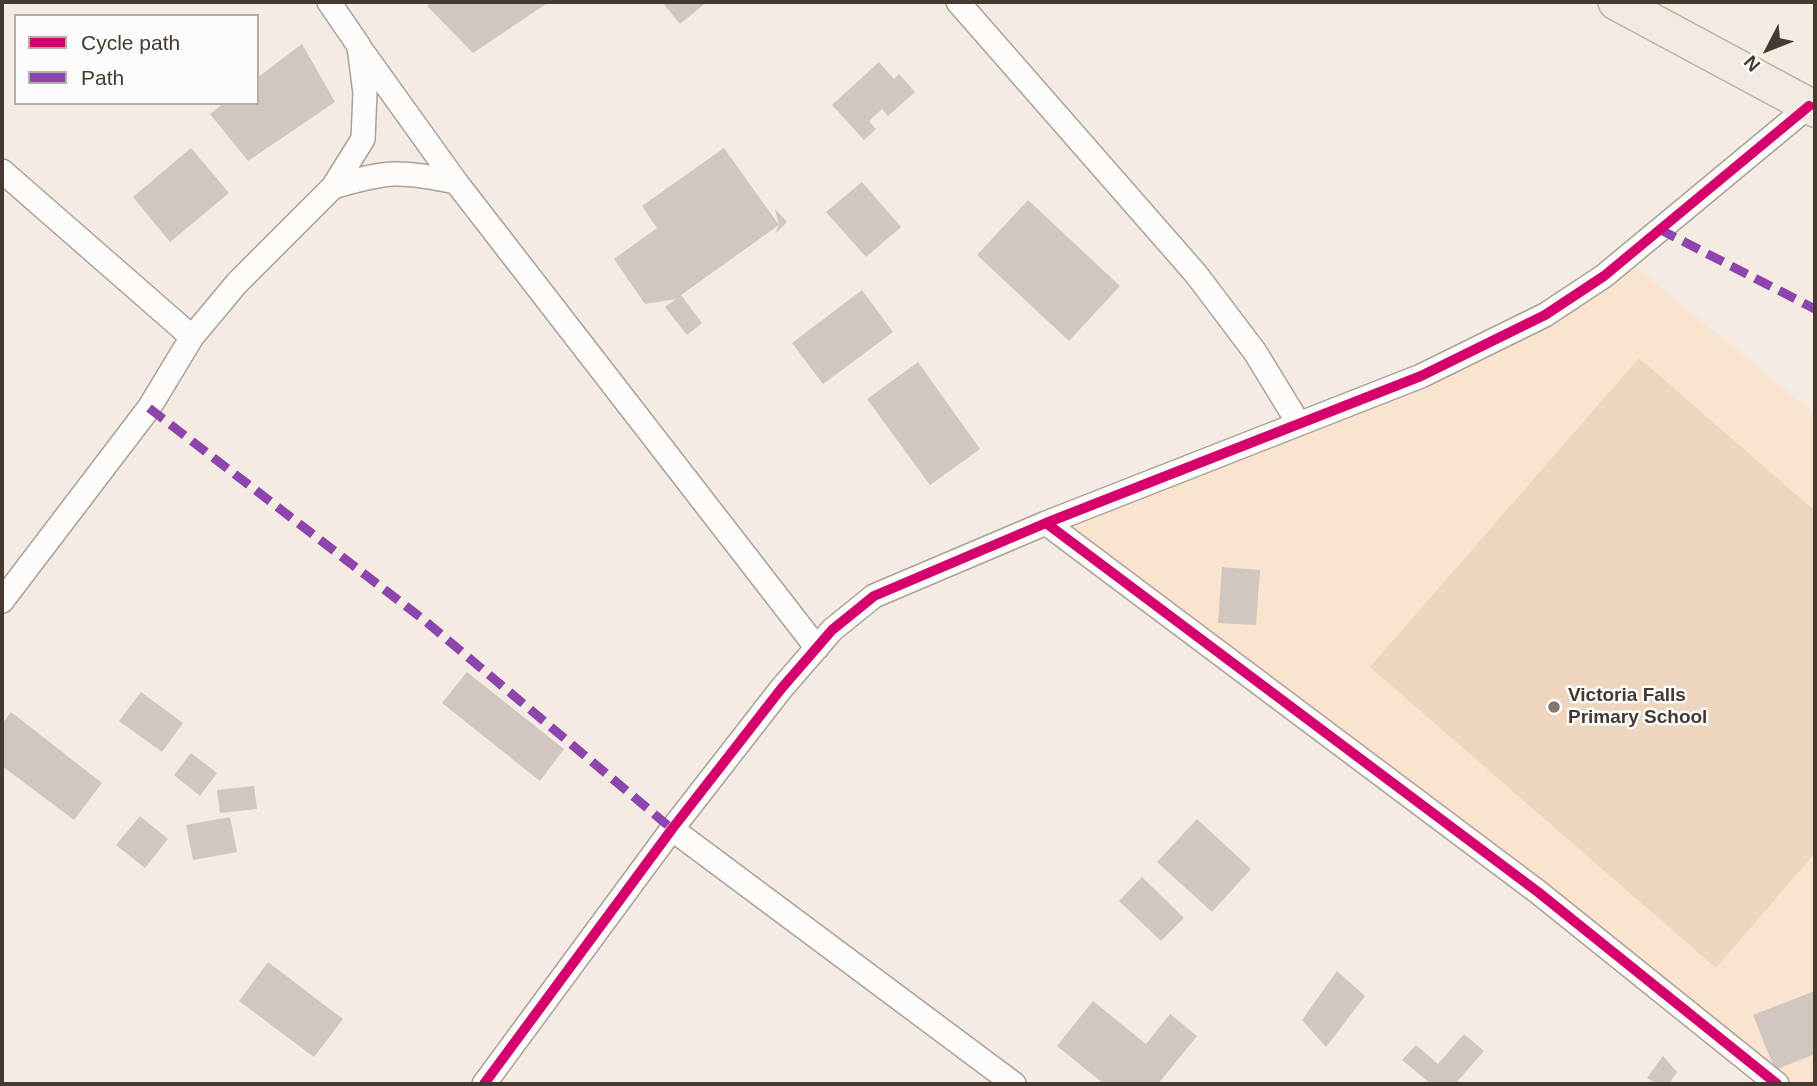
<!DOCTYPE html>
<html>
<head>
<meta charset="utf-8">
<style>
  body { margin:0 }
  #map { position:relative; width:1817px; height:1086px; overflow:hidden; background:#f4ebe3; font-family:Helvetica,sans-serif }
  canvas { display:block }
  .frame { position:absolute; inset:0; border:4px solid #453a30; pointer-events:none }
  .legend { position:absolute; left:14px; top:14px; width:245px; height:91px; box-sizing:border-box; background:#fbfbfb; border:2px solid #b2aeaa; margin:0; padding:9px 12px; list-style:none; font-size:21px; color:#453a30 }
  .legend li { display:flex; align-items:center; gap:14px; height:35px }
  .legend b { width:35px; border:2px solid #b2aeaa }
  .north { position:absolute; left:1733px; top:14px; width:70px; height:70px; -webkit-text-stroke:5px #fbfbfb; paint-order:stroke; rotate:228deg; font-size:19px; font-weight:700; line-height:28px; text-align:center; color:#453a30 }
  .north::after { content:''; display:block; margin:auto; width:24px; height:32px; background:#453a30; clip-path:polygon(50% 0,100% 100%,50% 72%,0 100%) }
</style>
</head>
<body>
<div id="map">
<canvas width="1817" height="1086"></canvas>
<div class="frame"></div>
<ul class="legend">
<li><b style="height:9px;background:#d6006c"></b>Cycle path</li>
<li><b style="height:9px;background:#8e44ad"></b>Path</li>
</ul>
<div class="north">N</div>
</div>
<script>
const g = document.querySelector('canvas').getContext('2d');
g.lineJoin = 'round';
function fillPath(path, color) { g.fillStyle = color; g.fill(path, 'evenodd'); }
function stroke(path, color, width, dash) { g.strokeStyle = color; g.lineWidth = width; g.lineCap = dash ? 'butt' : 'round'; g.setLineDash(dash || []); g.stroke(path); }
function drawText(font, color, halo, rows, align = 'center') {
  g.font = font + ' Helvetica,sans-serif'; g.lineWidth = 5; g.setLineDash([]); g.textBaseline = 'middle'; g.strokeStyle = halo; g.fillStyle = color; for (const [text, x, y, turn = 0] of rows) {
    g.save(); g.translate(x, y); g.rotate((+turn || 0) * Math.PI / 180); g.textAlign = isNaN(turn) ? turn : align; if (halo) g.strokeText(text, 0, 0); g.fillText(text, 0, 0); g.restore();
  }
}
const built = new Path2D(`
  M1625 258 1815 414V1084H1777L1046 523 1421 376Z`);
const green = new Path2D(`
  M1639 358 1815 511V853L1716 968 1370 667Z`);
const building = new Path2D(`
  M431 2H549L473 53 427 6Z
  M662 2H707L680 24Z
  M302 44 335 102 248 161 210 114 224 103H257V78Z
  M879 62 894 79 899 74 915 92 888 116 882 109 869 121 876 129 864 140 832 105Z
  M191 148 229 193 170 242 133 197Z
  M724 148 779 225 681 295 702 323 687 335 665 307 676 299 645 304 614 259 657 228 642 206Z
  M862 182 901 227 866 257 826 212Z
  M1028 200 1120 286 1069 341 977 255Z
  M775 209 787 222 775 234 779 225Z
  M862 290 893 332 823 384 792 343Z
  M918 362 980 449 930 485 867 399Z
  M1222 567 1260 570 1256 625 1218 623Z
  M467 672 564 749 540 781 442 703Z
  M141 692 183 723 162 752 119 721Z
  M11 712 102 783 74 820 2 766V724Z
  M191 753 217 773 200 796 174 775Z
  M254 786 257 809 220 813 217 790Z
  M140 816 168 839 145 868 116 845Z
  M230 817 237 852 193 860 186 825Z
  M1197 819 1251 869 1212 912 1157 862Z
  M1142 877 1184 918 1161 941 1119 901Z
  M268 962 343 1019 314 1057 239 1001Z
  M1337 971 1365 996 1326 1047 1302 1020Z
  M1815 991V1054L1775 1070 1753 1015Z
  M1093 1001 1146 1044 1170 1014 1197 1036 1158 1084H1104L1057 1046Z
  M1464 1034 1484 1051 1455 1084H1431L1402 1060 1416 1045 1438 1064Z
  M1663 1056 1677 1072 1669 1084H1657L1647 1078Z`);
const minor = new Path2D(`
  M958 2 1196 274 1255 352 1299 424
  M362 51 456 182
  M2 171 192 337
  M333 187C387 171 400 170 456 182L817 648
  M1046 523 1421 376 1545 315 1604 276 1809 106
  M2 601 149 408 192 337 237 283 333 187 363 139 365 93 359 46 329 2
  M672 829 1014 1084
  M484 1084 672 829 781 689 832 630 874 596 1046 523 1538 892 1777 1084`);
const primary = new Path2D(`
  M1616 2 1815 109`);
const quiet = new Path2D(`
  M1659 229 1815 309
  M149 408 424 620 672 829`);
const cycleway = new Path2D(`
  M1046 523 1421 376 1545 315 1604 276 1809 106
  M484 1084 672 829 781 689 832 630 874 596 1046 523 1538 892 1777 1084`);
const markers = [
  [1554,707,7,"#82786f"]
];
const poiNames = [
  ["Victoria Falls",1568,696],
  ["Primary School",1568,718]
];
fillPath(built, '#fae4cf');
fillPath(green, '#eed6be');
fillPath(building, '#d0c7bf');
stroke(minor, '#aaa19a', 26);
stroke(primary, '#c0b1a2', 38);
stroke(minor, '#fdfcfb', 23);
stroke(primary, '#f1eae3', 35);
stroke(quiet, '#8e44ad', 9, [18, 9]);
stroke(cycleway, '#d6006c', 10);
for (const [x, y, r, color] of markers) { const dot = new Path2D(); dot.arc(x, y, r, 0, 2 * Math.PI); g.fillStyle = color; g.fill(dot); stroke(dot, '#fbfbfb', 2.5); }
drawText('bold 19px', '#453a30', '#fbfbfb', poiNames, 'left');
</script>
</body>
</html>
